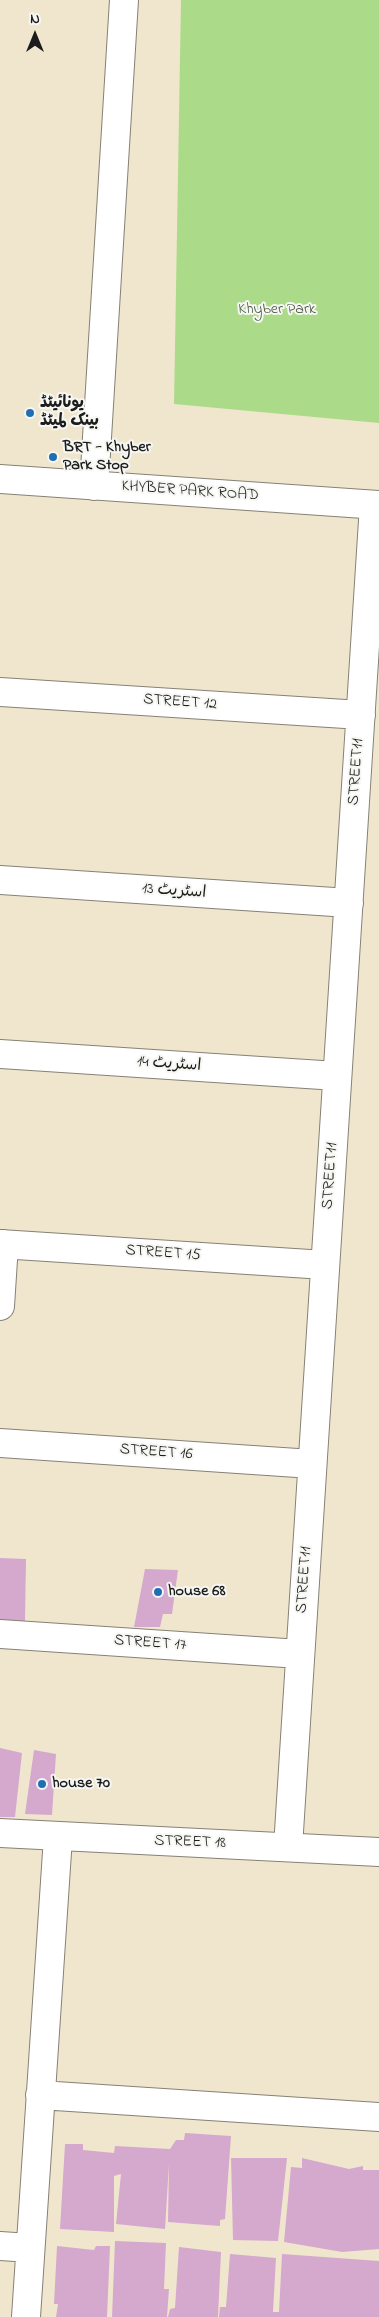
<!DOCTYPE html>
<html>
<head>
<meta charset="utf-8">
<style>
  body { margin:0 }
  #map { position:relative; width:379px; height:2317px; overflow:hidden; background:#f0e6ce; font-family:"Indie Flower",sans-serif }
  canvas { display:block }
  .north { position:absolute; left:10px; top:10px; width:50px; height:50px; -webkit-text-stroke:4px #f6f6f2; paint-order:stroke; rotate:0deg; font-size:14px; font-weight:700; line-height:20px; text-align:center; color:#1c1c1c }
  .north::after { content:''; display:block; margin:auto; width:18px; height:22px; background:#1c1c1c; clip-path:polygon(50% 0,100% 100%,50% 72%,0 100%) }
</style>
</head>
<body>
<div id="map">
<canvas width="379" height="2317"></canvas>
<div class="north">N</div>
</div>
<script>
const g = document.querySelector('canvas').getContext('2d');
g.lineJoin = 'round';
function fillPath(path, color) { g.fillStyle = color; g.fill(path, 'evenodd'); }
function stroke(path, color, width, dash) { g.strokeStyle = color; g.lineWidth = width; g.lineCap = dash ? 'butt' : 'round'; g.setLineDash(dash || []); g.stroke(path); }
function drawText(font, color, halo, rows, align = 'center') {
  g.font = font + ' "Indie Flower","Playpen Sans Arabic",sans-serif'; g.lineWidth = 4; g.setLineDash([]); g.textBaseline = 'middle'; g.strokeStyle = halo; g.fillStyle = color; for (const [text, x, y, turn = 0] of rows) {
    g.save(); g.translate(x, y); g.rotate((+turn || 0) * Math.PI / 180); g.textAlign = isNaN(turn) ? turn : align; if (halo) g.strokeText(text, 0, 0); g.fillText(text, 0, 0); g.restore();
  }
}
const green = new Path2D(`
  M181 0H379V423L174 404Z`);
const building = new Path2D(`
  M0 1558 26 1559 25 1621 0 1620Z
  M145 1569 178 1570 172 1614H163L160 1627H134Z
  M0 1748 22 1753 15 1817H0Z
  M34 1750 56 1754 52 1815 25 1814Z
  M185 2133 231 2136 225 2219 220 2220V2226L168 2222 169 2164 165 2229 116 2224 121 2174 114 2176V2232L60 2229 65 2144H83V2150L114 2153 115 2146 170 2149 176 2140H184Z
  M231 2158H287L278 2241 233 2240Z
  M302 2158 349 2169 363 2166V2170H379V2249L342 2252 284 2242 291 2167 302 2168Z
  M115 2241 166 2243 164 2289H169L167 2317H112Z
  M57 2246 94 2250 96 2246H110L107 2317H56L58 2304H54Z
  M179 2247 221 2252 218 2317H168L170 2309 175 2308Z
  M230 2254 276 2258 273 2312H279L282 2254 379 2261V2317H219L220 2307H226Z`);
const minor = new Path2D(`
  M0 479 379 505
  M94 486 124 0
  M0 692 361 715
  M0 880 349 903
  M0 1054 337 1076
  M0 1244 325 1265
  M0 1306 4 1244
  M0 1443 312 1464
  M0 1634 300 1654
  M0 1833 379 1852
  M288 1847 374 505
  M40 2095 379 2117
  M0 2246 30 2248
  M26 2317 58 1837`);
const markers = [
  [30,413,5,"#1f6fb2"],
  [53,457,5,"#1f6fb2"],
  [158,1592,5,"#1f6fb2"],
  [42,1784,5,"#1f6fb2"]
];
const parkNames = [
  ["Khyber Park",277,310]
];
const poiNames = [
  ["یونائیٹڈ",40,404],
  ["بینک لمیٹڈ",40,422],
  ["BRT - Khyber",63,448],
  ["Park Stop",63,466],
  ["house 68",168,1592],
  ["house 70",52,1784]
];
const streetNames = [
  ["KHYBER PARK ROAD",190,492,4],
  ["STREET 12",180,703,4],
  ["STREET11",357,772,-86],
  ["اسٹریٹ 13",174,892,4],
  ["اسٹریٹ 14",169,1065,4],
  ["STREET11",331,1176,-86],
  ["STREET 15",163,1254,4],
  ["STREET 16",156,1453,4],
  ["STREET11",305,1580,-86],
  ["STREET 17",150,1644,4],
  ["STREET 18",190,1843,2]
];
fillPath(green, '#abdb89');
fillPath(building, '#d5a8cd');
stroke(minor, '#868175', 30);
stroke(minor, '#fff', 28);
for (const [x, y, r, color] of markers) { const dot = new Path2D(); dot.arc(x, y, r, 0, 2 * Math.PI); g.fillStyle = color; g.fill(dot); stroke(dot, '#f6f6f2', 2); }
drawText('16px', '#47553d', '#f6f6f2', parkNames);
drawText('bold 16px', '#1c1c1c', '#f6f6f2', poiNames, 'left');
drawText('16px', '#1c1c1c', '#f6f6f2', streetNames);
</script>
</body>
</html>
